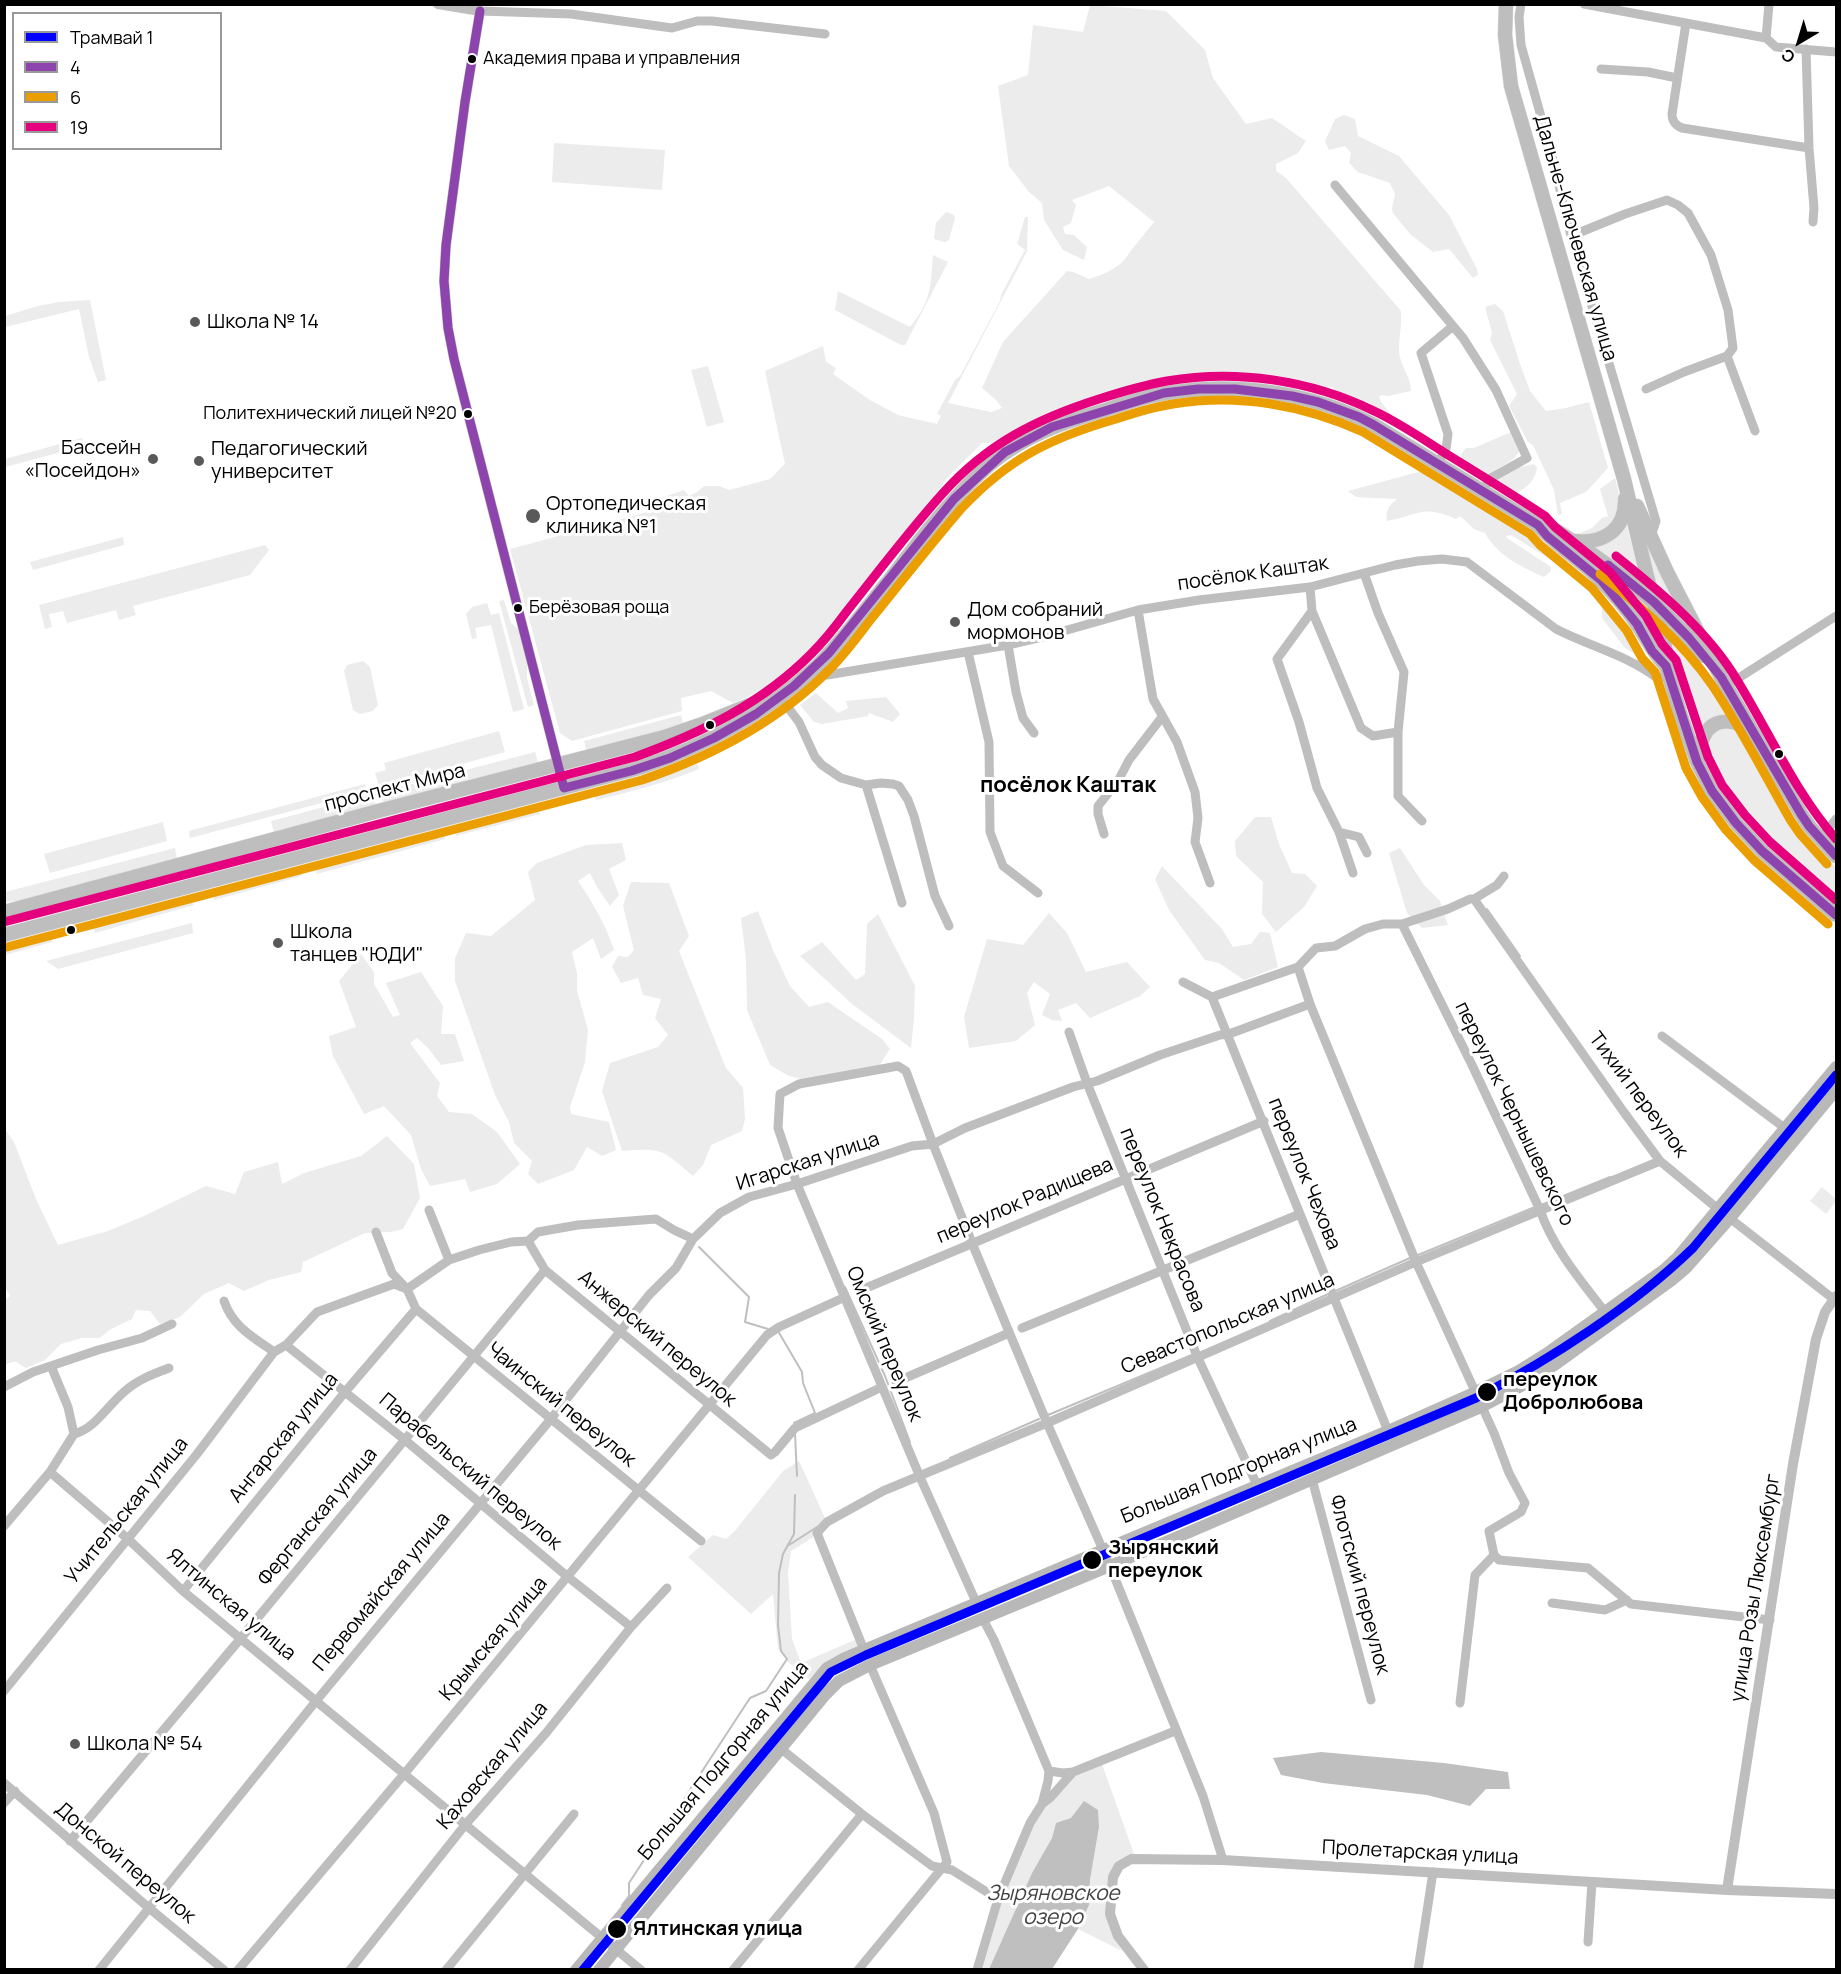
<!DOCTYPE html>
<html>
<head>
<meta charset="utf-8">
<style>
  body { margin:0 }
  #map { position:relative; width:1841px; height:1974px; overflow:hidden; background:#fff; font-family:Manrope,sans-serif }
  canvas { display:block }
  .frame { position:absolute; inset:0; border:6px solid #000; pointer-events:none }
  .legend { position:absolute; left:12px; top:12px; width:210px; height:138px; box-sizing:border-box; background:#fff; border:2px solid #999; margin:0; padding:8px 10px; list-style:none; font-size:18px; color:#000 }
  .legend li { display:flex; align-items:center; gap:12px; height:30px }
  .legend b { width:30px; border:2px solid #999 }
  .north { position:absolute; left:1769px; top:12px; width:60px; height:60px; -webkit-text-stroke:4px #fff; paint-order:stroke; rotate:218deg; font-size:16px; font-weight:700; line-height:24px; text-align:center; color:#000 }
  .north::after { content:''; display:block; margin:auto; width:21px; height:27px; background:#000; clip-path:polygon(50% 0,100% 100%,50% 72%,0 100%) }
</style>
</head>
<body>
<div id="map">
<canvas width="1841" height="1974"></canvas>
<div class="frame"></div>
<ul class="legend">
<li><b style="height:8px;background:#00f"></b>Трамвай 1</li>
<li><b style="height:8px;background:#8e44ad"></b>4</li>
<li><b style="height:8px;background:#eb9e00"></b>6</li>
<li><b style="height:8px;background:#e5007d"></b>19</li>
</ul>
<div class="north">С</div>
</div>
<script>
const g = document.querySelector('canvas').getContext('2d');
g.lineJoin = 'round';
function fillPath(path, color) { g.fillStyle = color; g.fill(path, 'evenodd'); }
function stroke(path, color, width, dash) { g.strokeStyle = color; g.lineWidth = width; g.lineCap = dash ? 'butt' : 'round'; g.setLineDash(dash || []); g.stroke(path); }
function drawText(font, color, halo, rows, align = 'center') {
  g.font = font + ' Manrope,sans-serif'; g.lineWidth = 6; g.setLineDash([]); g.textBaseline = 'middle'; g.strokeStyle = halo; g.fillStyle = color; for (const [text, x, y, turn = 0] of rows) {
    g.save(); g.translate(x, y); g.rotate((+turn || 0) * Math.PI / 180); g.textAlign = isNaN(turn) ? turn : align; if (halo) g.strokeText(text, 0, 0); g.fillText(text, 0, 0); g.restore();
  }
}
const green = new Path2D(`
  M1090 5 1166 11 1205 50 1213 78 1246 124 1272 118 1306 141 1298 153 1276 164V171L1286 178 1401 311C1402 326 1399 337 1399 350 1399 365 1411 376 1411 391L1388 396 1381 395 1379 397C1382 407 1393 412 1395 423L1374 411 1370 403 1364 402V407L1342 397 1332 387 1323 389 1239 376 1202 375 1182 377 1145 384 1065 407 1027 423 995 443H982L948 477 893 553 811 653C798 659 791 669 780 677 765 689 751 696 733 703L711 691 681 698 682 711 572 741 560 733 510 549 651 511 658 499 684 490 689 496 697 492 704 486H719L729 490 770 479 785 464 765 371 823 346 826 362 836 368 833 374 870 400 898 415 937 424 941 416 937 414 955 380 960 376 1000 301 1001 295 1025 250 1017 244 1025 217H1028L1027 251 948 403 991 412 1002 408 996 400 982 388 1003 342 1067 271 1073 272 1089 279C1103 275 1122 267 1129 253L1154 222 1109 186 1072 200 1076 205 1071 223 1063 227 1065 234 1074 235 1087 247 1084 260 1063 250 1044 220 1042 203 1029 192 1009 166 998 86 1028 75 1033 25 1083 32Z
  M1344 115 1355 119 1358 136 1399 156 1449 215 1477 269 1478 275 1473 278 1449 249 1433 252 1410 234 1393 213 1392 208 1395 194 1390 183 1358 172 1349 163 1351 153 1345 146 1329 150 1325 141 1335 119Z
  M554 143 665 150 662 190 552 182Z
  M946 212 954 215 955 218 949 240 945 242 934 239 936 223Z
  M933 255 948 262 905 345H901L835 310 838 291 910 327C932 300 930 288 933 255Z
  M90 300 106 380 98 382 89 357 79 309 5 327V316L38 306 59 302Z
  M1495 304 1503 311 1520 364 1530 391 1546 411 1566 408 1589 402 1608 468 1586 492 1560 503 1562 514 1558 515 1554 490 1533 445 1528 442 1509 406 1517 394 1490 340 1492 333 1485 307Z
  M708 366 724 422 707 427 691 370Z
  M1511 432 1520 450C1514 464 1494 467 1485 479L1462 465 1461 454 1466 448H1474Z
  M82 438 84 446 5 467V459Z
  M1534 464 1537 467C1536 482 1523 491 1510 496L1495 486 1498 476 1520 467Z
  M1422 471 1495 513 1566 561 1630 633 1644 656 1643 660 1624 647 1602 618V606L1577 580 1561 566 1511 535 1506 536 1507 538 1551 567V571L1544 577C1520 566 1498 556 1485 533L1474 529 1460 516 1456 519C1422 504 1419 515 1387 521 1385 509 1389 506 1397 499L1356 497 1348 491Z
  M1615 478 1620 498 1619 516 1600 536 1575 535 1592 528 1602 518 1608 516 1600 489Z
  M1626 523 1642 584 1594 547 1613 540Z
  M1639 526 1665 582 1701 646 1660 601Z
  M123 537 124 545 33 570 30 562Z
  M1567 543 1598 565 1648 605 1661 656Z
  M265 545 269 550 250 575 133 606 136 615 119 620 116 610 67 623 63 611 49 614 52 627 45 629 39 605Z
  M504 600 511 623 519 630 527 663V678L534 705 528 707 499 601Z
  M487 603 491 615 499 613 524 709 513 712 491 625 475 628 477 638 472 639 466 614 472 607Z
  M1663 620 1705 668 1731 707 1727 716 1711 718 1701 729 1699 728Z
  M363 661 370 667 378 705 373 711 360 714 353 710 344 671 347 665Z
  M816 693 838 713 848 708 846 701 886 697 900 714 893 722 869 713 868 716 822 724 814 722 800 705Z
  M681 715 684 727 587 752 584 741Z
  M1724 726 1744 733 1797 823 1822 853 1836 867V900L1755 825 1721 784 1707 751 1706 744 1709 736Z
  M499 731 505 752 379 787 375 773 386 770 384 763Z
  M535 752 538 762 384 804 381 792Z
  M696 758 699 769C665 783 631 792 596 800L592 790 674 768Z
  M365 784 367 791 190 838 189 831Z
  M373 794 376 806 274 833 271 821Z
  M538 806 540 814 456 836 454 827Z
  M1255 817H1271L1279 844 1292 873 1305 874 1317 886 1304 907 1276 932 1262 914 1263 882 1236 856 1235 841Z
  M163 822 167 841 50 873 44 854Z
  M443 830 445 839 317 874 314 863Z
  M622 843 626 860 609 869 619 895 610 906 597 887 590 873 578 881C593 903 606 925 614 950L601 959 593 938 572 952 577 973V991L588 1030 585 1062 570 1107 571 1114 609 1122 616 1150 602 1156 587 1147 574 1170 538 1184 528 1174 532 1161 514 1143 509 1122 495 1095 455 981V958L466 933 491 936 535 900 528 872 537 863 586 845Z
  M175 848 177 859 25 900 5 902V892Z
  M1400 848 1424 885 1440 901 1448 925 1422 928 1407 913 1389 853Z
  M300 866 302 876 214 900 211 890Z
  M1162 866 1222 929 1233 947 1251 944 1260 932 1270 933 1278 967 1244 980 1219 963 1205 960 1169 910 1155 879Z
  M631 882 669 883 689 936 679 951 726 1068 743 1088 745 1119 742 1131 711 1145 703 1165 693 1176C661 1149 664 1148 622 1151L602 1091 610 1063 658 1047 668 1035 655 1018 661 999 643 995 638 978 621 983 612 967 618 956 628 957 634 950 623 906Z
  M191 895 194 905 95 933 93 926 110 917Z
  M758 911 773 950 790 986 809 1007 828 1002 882 1039 890 1049 879 1066 805 1080 789 1076 770 1065 747 1010 746 960 741 918Z
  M1049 913 1067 933 1086 972 1127 962 1150 987 1140 996 1090 1018 1076 1003 1058 1010 1062 1021 1052 1020 1042 1015 1050 994 1034 982 1027 993 1035 1025 1016 1041 969 1048 964 1017 987 939 1023 945Z
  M878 914 915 986 914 1018 911 1048 852 1004 800 956 822 942 856 980 865 974 867 924Z
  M192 923 193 933 58 969 46 961Z
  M32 936 52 939V942L5 955V944Z
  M361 954 374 972V984L393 1017 400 1015 386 983 421 972 443 1006 441 1034H455L464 1061 441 1065 428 1048 417 1038 410 1043 440 1083 437 1096 449 1112 472 1114 497 1132 520 1164 497 1184 470 1192 465 1179 430 1186 421 1169 411 1135 384 1106 364 1114 333 1056 329 1036 356 1027 339 981Z
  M5 1129 14 1142 36 1199 58 1245 108 1231 144 1216 206 1186 235 1194 244 1172 278 1162 282 1184 304 1173 361 1156 387 1136 414 1164 420 1198 403 1229 391 1232 365 1233 303 1262 301 1272 269 1280 244 1291 229 1283 204 1294 180 1317 160 1324 150 1311 136 1310 132 1319 111 1329 100 1338H82L61 1344 45 1360 26 1368C15 1362 18 1359 5 1365V1300L10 1296 5 1288Z
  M1822 1187 1836 1199V1201L1826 1214 1810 1201Z
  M799 1461 826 1520 812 1538 791 1551 788 1573 792 1639 801 1663 857 1639 861 1649 824 1666 809 1679 788 1662 778 1649 773 1594 751 1614 688 1557 713 1535 726 1539 734 1532 783 1471Z
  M1102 1764 1134 1854H1129L1116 1862 1109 1875 1114 1938 1122 1951 1078 1929 1089 1905 1090 1880 1099 1827 1072 1818 1056 1824 1052 1838 1032 1873 989 1969 981 1970 1000 1900 1033 1823 1044 1808 1075 1774Z`);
const water = new Path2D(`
  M1321 1752 1444 1763 1508 1772 1510 1789H1486L1470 1806 1427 1795 1323 1783 1281 1775 1273 1758Z
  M1084 1801 1098 1810 1099 1827 1090 1880 1089 1905 1078 1929 1052 1969H989L1032 1873 1052 1838 1056 1823 1071 1818Z`);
const stream = new Path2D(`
  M1487 909 1520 956
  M1541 1205 1610 1177
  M699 1247 749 1297 745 1322 768 1329
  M1418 1255 1535 1207
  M845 1287 885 1376 910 1442
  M1333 1292 1410 1258
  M1270 1321 1328 1294
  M778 1331 802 1372 803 1383 815 1413 794 1423
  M1048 1414V1415L1194 1354
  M795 1434 797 1476
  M950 1458 1039 1419
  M789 1545 817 1527
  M622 1905 629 1896V1883L750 1698 766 1691 787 1659 781 1651 778 1625 779 1573 783 1554 794 1534 795 1495`);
const minor = new Path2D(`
  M1521 4 1519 17 1521 45 1552 156 1571 236 1656 521 1651 536
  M1584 4 1766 38
  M480 11 571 14 672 28 697 21H712L825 34
  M1686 23 1672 114C1672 121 1675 125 1682 128L1809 148
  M1766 38 1776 47 1836 52
  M1766 38 1769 4
  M1806 49 1809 148 1814 208 1813 222
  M1601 69 1648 72 1677 78
  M1335 185 1463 338 1496 390 1527 458 1491 478 1483 490
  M1571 236 1625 214 1667 200 1678 205 1688 213 1711 255 1728 310 1733 348 1727 356 1755 431
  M1646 389 1684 372 1727 356
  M1438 463 1446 449 1448 434 1421 353 1453 326
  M1364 573 1378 613 1404 672 1398 732V796L1422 821
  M1310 587 1312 611 1277 659 1299 722 1317 788 1339 832 1359 837 1367 853
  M1138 610 1153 699 1177 742 1195 792 1198 818 1195 842 1210 883
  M1312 611 1361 728 1373 736 1398 732
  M1008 645 1016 692 1023 718 1034 733
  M968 652 989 742 990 832 1003 866 1038 893
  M816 667 827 675 1008 645 1046 636 1138 610 1199 600 1310 587 1395 565 1418 561 1442 559 1467 562 1556 629C1589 646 1627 655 1657 678L1669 676
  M1726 686 1836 616
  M780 697 799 722 815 757 822 765 841 778 866 785 881 783 893 784 899 786 908 800 914 816 935 896 949 926
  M866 785 902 903
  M1339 832 1353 873
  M1104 834 1098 814V806L1118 781 1129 760 1162 717
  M1820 839 1836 819
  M1474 899 1623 1111 1660 1161 1718 1209 1836 1301
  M1402 924 1472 1065 1540 1210C1553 1248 1581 1281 1605 1312
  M1298 967 1310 1004 1416 1262 1494 1433 1509 1473 1525 1503 1521 1512 1489 1531 1494 1555 1499 1560 1588 1568 1631 1604 1770 1620
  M1183 982 1212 997 1298 967 1316 948 1335 946 1365 929 1383 924H1402L1448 909 1470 899H1474L1497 885 1504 876
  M1212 997 1388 1431
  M1069 1032 1087 1083 1197 1356 1257 1485
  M1662 1036 1786 1129
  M429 1210 449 1260
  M376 1232 392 1273 407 1289 416 1309 701 1541
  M528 1241 545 1270 771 1455 775 1452 795 1428 882 1387
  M866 1288 1264 1121
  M224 1301C233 1327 253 1337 274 1352
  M1022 1328 1300 1214
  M286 1345 405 1440 568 1577 631 1627
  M51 1366 68 1407 74 1434
  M896 1382 1009 1333
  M4 1387 33 1372 98 1350 142 1338 172 1324
  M50 1472 128 1539 183 1591 641 1970
  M1312 1479 1371 1700
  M4 1526 50 1472 74 1434C95 1429 108 1405 124 1392 137 1380 153 1374 169 1368
  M183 1591 345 1392 416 1309
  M976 1602 920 1477 797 1184 778 1128 780 1094 799 1084 898 1066 906 1071 933 1144 972 1243 1047 1423 1110 1566 1203 1796 1223 1860
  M1552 1603 1605 1610 1627 1600
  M983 1619 994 1640 1049 1771 1063 1773 1073 1772
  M864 1650 817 1533 827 1522 883 1491 1047 1423 1416 1262 1660 1161
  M4 1691 197 1454 274 1352 286 1345 317 1312 394 1284 407 1289 449 1260 479 1250 511 1242 528 1241 538 1232 578 1225 656 1219 674 1230 693 1239 720 1213 749 1197 797 1184 912 1146 933 1144 965 1128 1073 1087 1097 1081 1160 1055 1220 1035 1229 1034 1310 1004
  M1460 1703 1475 1575 1494 1555
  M780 1748 862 1814 932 1866 952 1870 998 1899
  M4 1783 149 1908 224 1970
  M4 1803 15 1791
  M1042 1804 1048 1781 1049 1771
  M70 1841 241 1638 545 1270
  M1588 1942 1592 1882
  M99 1970 316 1701 550 1420 649 1295 676 1268 693 1239
  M238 1970 405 1773 767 1335 779 1327 845 1297
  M350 1970 465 1825 546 1733 631 1627 667 1588
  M446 1970 574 1814
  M733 1970 862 1814
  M858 1970 947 1862 934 1813 870 1665
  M977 1970 998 1899 1030 1823 1042 1804 1050 1798 1073 1772 1175 1731
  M1418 1970 1433 1872`);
const tertiary = new Path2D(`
  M438 4 480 11 465 102 446 245 444 281 448 328 454 359 564 788
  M1727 1890 1793 1464 1816 1339 1825 1312 1836 1296
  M1144 1970 1118 1936 1110 1914 1113 1877 1119 1866 1131 1859 1223 1860 1727 1890 1836 1894`);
const secondary = new Path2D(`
  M576 1970 827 1668 845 1658 1388 1431 1474 1393 1517 1372 1549 1352 1664 1270 1677 1258 1836 1067
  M599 1970 825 1695 839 1681 870 1665 1110 1566 1481 1407 1523 1385 1556 1364 1672 1280 1686 1268 1730 1218 1836 1090`);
const primary = new Path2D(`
  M1506 4 1505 35 1511 86 1624 479 1647 576 1665 645 1666 666 1681 716 1697 762 1712 791 1736 823 1762 851 1836 915
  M1637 506 1667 572 1721 677 1801 814 1809 826 1836 856
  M1546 527 1552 528C1609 563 1662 603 1704 656
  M1575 541C1603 544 1626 530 1625 499
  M1698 760C1699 752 1700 743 1704 736 1713 717 1736 718 1750 732
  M4 912 382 810 664 737 705 723 767 698
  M4 935 639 768C705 746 764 715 815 668 842 642 867 607 891 578 921 539 951 498 989 465 1022 437 1060 423 1102 411 1123 404 1145 396 1167 393 1236 381 1312 393 1374 425L1538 525C1556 546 1582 560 1601 581 1614 594 1627 609 1637 624 1648 640 1651 650 1666 666`);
const bus1 = new Path2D(`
  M480 11 465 102 446 245 444 281 448 328 454 359 564 788
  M1608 565 1654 602 1689 638 1721 677 1801 814 1809 826 1836 856
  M564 788 631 771 670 758 714 738 756 714 794 686 829 653 954 499 1005 452 1052 427 1164 393 1198 389H1235L1292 396 1318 402 1359 417 1374 425 1538 525 1547 536 1601 580 1637 624 1652 651 1666 666 1697 762 1712 791 1736 823 1762 851 1836 915`);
const bus2 = new Path2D(`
  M1600 574C1641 607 1682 641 1712 685 1741 728 1765 776 1791 821L1800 834 1827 864
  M7 947 642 780C712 756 778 722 830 669 844 655 856 639 868 623 899 585 929 546 961 509 1008 459 1050 438 1116 419 1134 413 1153 407 1173 404 1237 393 1304 405 1363 432L1530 534 1540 545 1592 588 1627 631 1642 658 1655 672 1686 768 1702 797 1726 830 1754 860 1828 924`);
const bus3 = new Path2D(`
  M1616 556C1657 589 1703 627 1732 672 1767 727 1793 790 1836 839
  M4 922 635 757C701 733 763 703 812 653 825 640 836 626 847 611 878 572 909 531 943 493 987 444 1036 419 1099 399 1121 392 1144 385 1167 381 1236 369 1311 380 1374 411 1402 424 1427 442 1453 458 1484 477 1515 496 1545 516L1555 527 1610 572 1646 616 1662 644 1676 660 1708 757 1722 785 1745 815 1770 842 1836 900`);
const tram1 = new Path2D(`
  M583 1970 831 1672 866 1655 1476 1398C1551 1359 1632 1307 1693 1248L1836 1075`);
const markers = [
  [472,59,5,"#000"],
  [195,322,6,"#595959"],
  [468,414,5,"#000"],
  [153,459,6,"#595959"],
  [199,461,6,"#595959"],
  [533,516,8,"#595959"],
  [518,608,5,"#000"],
  [955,622,6,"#595959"],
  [710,725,5,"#000"],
  [1779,754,5,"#000"],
  [71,930,5,"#000"],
  [278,943,6,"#595959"],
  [1487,1392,10,"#000"],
  [1092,1560,10,"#000"],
  [75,1744,6,"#595959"],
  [617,1929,10,"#000"]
];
const busNames = [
  ["Академия права и управления",483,59],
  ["Политехнический лицей №20",457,414,"right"],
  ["Берёзовая роща",529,608]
];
const streetNames = [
  ["Дальне-Ключевская улица",1575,238,74],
  ["посёлок Каштак",1253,574,-8],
  ["проспект Мира",395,788,-14],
  ["Тихий переулок",1638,1095,53],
  ["переулок Чернышевского",1514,1114,64],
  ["Игарская улица",808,1162,-18],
  ["переулок Чехова",1304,1174,68],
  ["переулок Радищева",1025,1201,-23],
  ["переулок Некрасова",1162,1220,68],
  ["Севастопольская улица",1228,1324,-23],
  ["Анжерский переулок",657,1339,40],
  ["Омский переулок",884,1344,67],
  ["Чаинский переулок",561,1405,39],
  ["Ангарская улица",284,1438,-51],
  ["Большая Подгорная улица",1239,1471,-22],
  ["Парабельский переулок",470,1472,40],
  ["Учительская улица",127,1511,-51],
  ["Ферганская улица",318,1517,-50],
  ["Флотский переулок",1359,1585,75],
  ["улица Розы Люксембург",1756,1588,-81],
  ["Первомайская улица",382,1592,-50],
  ["Ялтинская улица",231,1605,40],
  ["Крымская улица",494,1639,-50],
  ["Большая Подгорная улица",724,1761,-50],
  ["Каховская улица",493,1766,-50],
  ["Пролетарская улица",1420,1853,3],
  ["Донской переулок",125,1863,40]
];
const poiNames = [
  ["Школа № 14",207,322],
  ["Бассейн",141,448,"right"],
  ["«Посейдон»",141,471,"right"],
  ["Педагогический",211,449],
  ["университет",211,472],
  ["Ортопедическая",546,504],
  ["клиника №1",546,527],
  ["Дом собраний",967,610],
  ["мормонов",967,633],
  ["Школа",290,932],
  ["танцев \"ЮДИ\"",290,955],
  ["Школа № 54",87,1744]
];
const stopNames = [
  ["переулок",1503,1380],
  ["Добролюбова",1503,1403],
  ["Зырянский",1108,1548],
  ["переулок",1108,1571],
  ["Ялтинская улица",633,1929]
];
const waterNames = [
  ["Зыряновское",1053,1894],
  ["озеро",1053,1918]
];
const quarterNames = [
  ["посёлок Каштак",1068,786]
];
fillPath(green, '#ececec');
fillPath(water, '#bfbfbf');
stroke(stream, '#bfbfbf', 2);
stroke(primary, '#dbdbdb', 15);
stroke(minor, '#bebebe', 9);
stroke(tertiary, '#bebebe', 10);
stroke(secondary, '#b8b8b8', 12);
stroke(primary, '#bebebe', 14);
stroke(bus1, '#8e44ad', 9);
stroke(bus2, '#eb9e00', 9);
stroke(bus3, '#e5007d', 9);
stroke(tram1, '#00f', 9);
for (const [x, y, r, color] of markers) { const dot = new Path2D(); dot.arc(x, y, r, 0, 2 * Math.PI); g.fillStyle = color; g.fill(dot); stroke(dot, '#fff', 2); }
drawText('18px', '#000', '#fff', busNames, 'left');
drawText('20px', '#000', '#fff', streetNames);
drawText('20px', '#000', '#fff', poiNames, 'left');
drawText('bold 20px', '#000', '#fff', stopNames, 'left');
drawText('italic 21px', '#444', '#fff', waterNames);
drawText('bold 22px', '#000', '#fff', quarterNames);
</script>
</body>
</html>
